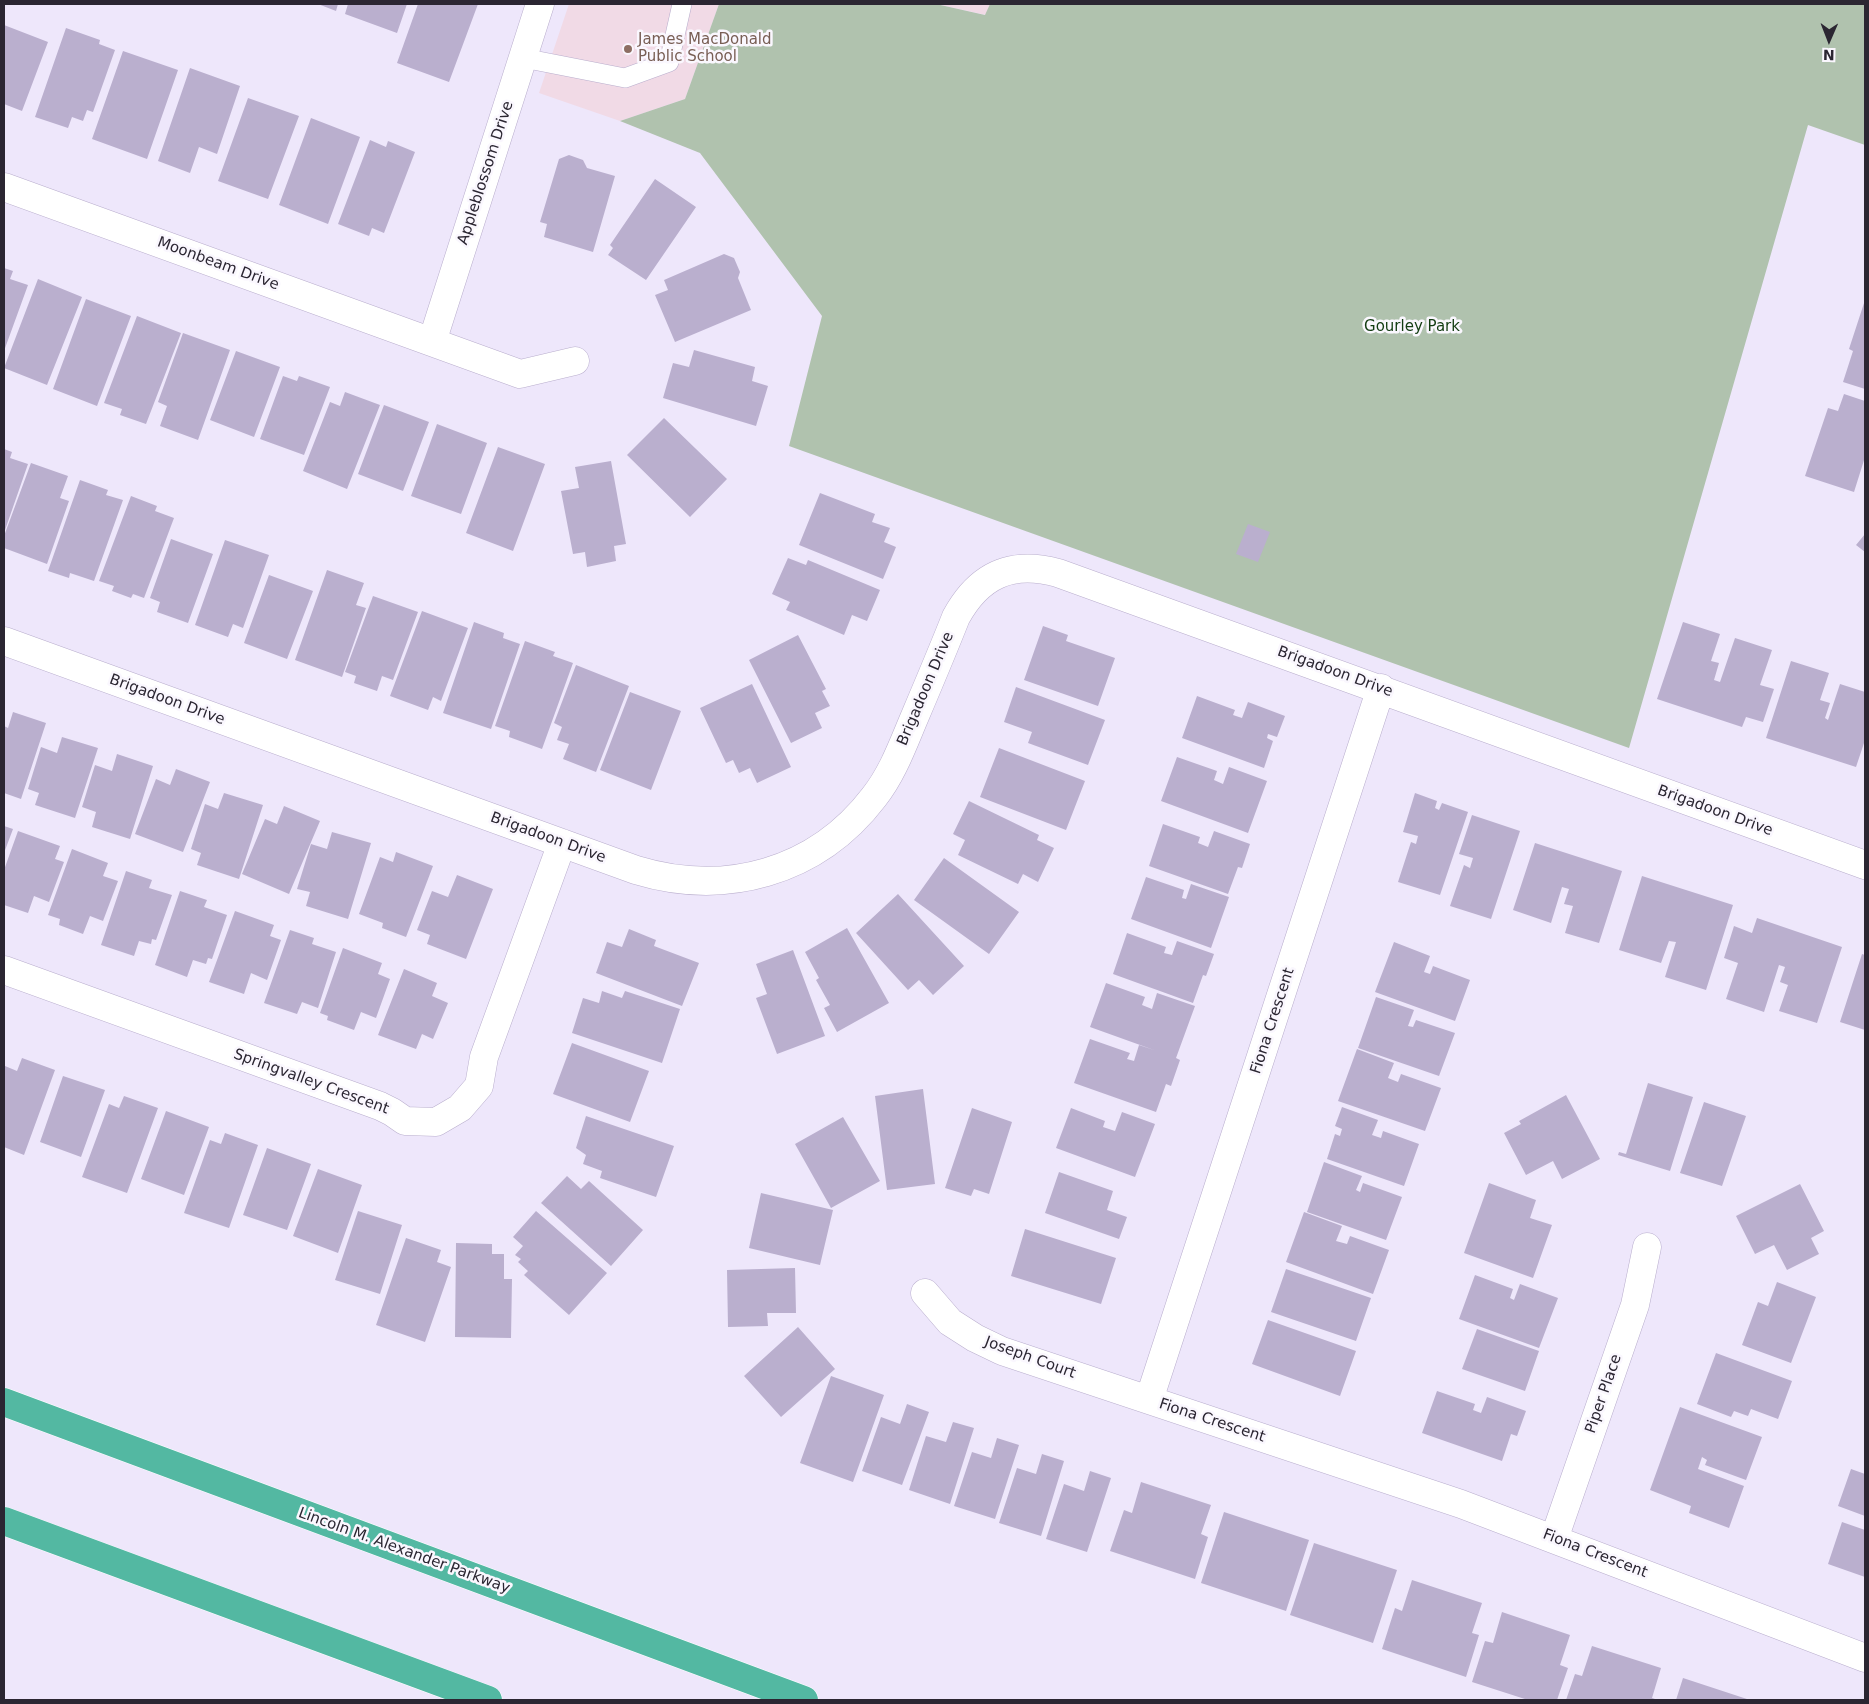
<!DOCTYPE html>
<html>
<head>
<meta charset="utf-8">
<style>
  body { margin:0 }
  #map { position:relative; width:1869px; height:1704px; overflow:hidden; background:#eee7fb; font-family:"DejaVu Sans",sans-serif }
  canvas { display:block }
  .frame { position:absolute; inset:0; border:5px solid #2b2632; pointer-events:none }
  .north { position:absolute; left:1804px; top:15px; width:50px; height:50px; -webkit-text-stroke:4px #faf7fe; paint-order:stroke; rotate:181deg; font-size:14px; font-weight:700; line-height:20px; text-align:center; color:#2b2632 }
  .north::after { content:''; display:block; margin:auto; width:18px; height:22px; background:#2b2632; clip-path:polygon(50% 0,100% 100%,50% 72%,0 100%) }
</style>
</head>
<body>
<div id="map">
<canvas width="1869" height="1704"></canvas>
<div class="frame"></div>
<div class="north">N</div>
</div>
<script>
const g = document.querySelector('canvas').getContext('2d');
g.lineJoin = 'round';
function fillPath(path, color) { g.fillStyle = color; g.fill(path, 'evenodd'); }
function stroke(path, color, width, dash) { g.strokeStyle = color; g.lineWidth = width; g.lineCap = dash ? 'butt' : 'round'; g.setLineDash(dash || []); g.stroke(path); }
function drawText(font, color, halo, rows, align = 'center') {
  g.font = font + ' "DejaVu Sans",sans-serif'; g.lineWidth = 5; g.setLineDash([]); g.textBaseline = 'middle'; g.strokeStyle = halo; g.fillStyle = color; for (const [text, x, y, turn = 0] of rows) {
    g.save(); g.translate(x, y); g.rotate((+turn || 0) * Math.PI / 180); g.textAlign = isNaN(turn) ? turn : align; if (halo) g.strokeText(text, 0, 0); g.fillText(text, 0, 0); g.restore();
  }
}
const education = new Path2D(`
  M569 4H719L685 99 620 121 539 93Z
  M936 4H990L986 15Z`);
const green = new Path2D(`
  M719 4H936L985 15 990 4H1865V145L1808 125 1629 748 789 446 822 316 700 153 620 121 685 99Z`);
const building = new Path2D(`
  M318 4H338L336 11Z
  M348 4H407L397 33 345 14Z
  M418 4H478L449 82 397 63Z
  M4 25 48 42 22 111 4 104Z
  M66 28 100 40 99 44 115 50 93 112 87 110 83 121 72 117 68 128 35 117Z
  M123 51 178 70 147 159 92 139Z
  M190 68 240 86 217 154 199 147 190 173 158 161Z
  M248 98 299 116 268 199 218 181Z
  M311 118 360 137 328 224 279 205Z
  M370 140 386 147 388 141 415 152 384 233 372 228 369 236 338 224Z
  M569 155 583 160 587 168 615 176 593 252 544 237 547 224 540 222 559 159Z
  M655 179 696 207 646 280 608 255 613 248 610 245Z
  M724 254 734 258 740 272 738 278 751 310 675 342 655 295 668 290 664 280Z
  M4 268 13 271 10 279 28 285 4 351Z
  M38 279 82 297 47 385 4 368Z
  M86 299 131 316 97 406 53 389Z
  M1865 300V389L1843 382 1853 351 1849 349Z
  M137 316 181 333 146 424 120 415 122 409 104 403Z
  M183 333 230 350 198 440 160 426 167 406 158 402Z
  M694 350 755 367 752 381 768 386 756 426 663 398 673 363 689 367Z
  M236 351 280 367 254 437 210 420Z
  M283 376 297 381 299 376 330 387 304 455 260 439Z
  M345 392 380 405 347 489 303 471 330 402 340 406Z
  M1844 394 1865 401V457L1854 492 1805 476 1828 408 1838 411Z
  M384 405 429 422 403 491 358 474Z
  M664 418 727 479 690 517 627 455Z
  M437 424 487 443 461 514 411 496Z
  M498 447 545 464 513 551 466 533Z
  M4 449 12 452 10 458 28 464 4 533Z
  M611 461 626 544 614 546 616 561 587 567 585 552 573 554 561 491 579 488 575 467Z
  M31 463 68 476 60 498 69 501 47 564 4 548V536Z
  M80 480 108 490 106 495 123 500 94 581 70 573 69 578 48 571Z
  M820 493 875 514 872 522 890 528 884 542 896 547 883 579 799 545Z
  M131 496 157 506 155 511 174 518 144 598 133 594 131 598 112 591 114 586 99 581Z
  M1248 524 1270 532 1258 562 1236 554Z
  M1865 534V552L1856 545Z
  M171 539 213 554 188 623 157 612 160 602 150 598Z
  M225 540 269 555 243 628 233 624 228 637 195 625Z
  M788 558 806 565 808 560 880 590 867 621 852 615 844 635 786 610 790 602 772 594Z
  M327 570 364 583 356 605 366 608 342 677 295 660Z
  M269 575 313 591 287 659 244 643Z
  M373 596 418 612 393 680 382 676 377 691 354 683 356 676 345 672Z
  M422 611 468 628 441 701 433 697 428 710 390 696Z
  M474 622 504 633 503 638 520 644 491 729 443 713Z
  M1683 622 1720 634 1711 661 1719 663 1714 680 1720 682 1735 638 1772 650 1760 685 1774 689 1763 722 1746 717 1742 727 1657 699Z
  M1043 626 1068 635 1066 641 1115 658 1098 706 1024 680Z
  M798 635 826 689 822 691 830 706 815 713 822 728 791 743 749 660Z
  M525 641 555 652 553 656 573 663 542 749 509 737 510 731 495 726Z
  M1791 661 1829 673 1820 700 1830 703 1825 718 1828 720 1840 684 1865 692V740L1856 767 1766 738Z
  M576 665 629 686 596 772 563 759 569 744 557 740 562 727 554 723Z
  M752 684 791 767 757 783 750 768 739 773 733 760 726 763 700 708Z
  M1016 687 1105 720 1088 765 1028 743 1032 732 1004 722Z
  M630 692 681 711 651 790 600 770Z
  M1197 696 1235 710 1233 715 1242 718 1248 702 1285 716 1277 737 1268 734 1267 738 1273 741 1264 768 1182 738Z
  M13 712 46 723 21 799 4 793V726L8 728Z
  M62 737 98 748 75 818 35 805 39 793 28 789 41 747 57 753Z
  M999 748 1085 781 1066 830 980 797Z
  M117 754 153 766 130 839 92 827 96 812 82 807 95 765 112 771Z
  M1177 757 1217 771 1214 780 1223 784 1229 767 1267 781 1248 833 1161 801Z
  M176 769 210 782 183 852 135 834 156 779 170 785Z
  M224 793 263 805 239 879 197 865 201 853 191 849 205 804 218 809Z
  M1415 793 1437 801 1435 808 1439 810 1442 803 1468 812 1440 895 1398 882 1411 842 1416 844 1418 836 1403 832Z
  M969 801 1039 835 1037 840 1054 848 1038 882 1023 874 1018 884 958 855 965 840 953 834Z
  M284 806 320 821 289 894 242 874 265 819 277 824Z
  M1472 815 1520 831 1491 919 1450 906 1464 865 1470 868 1473 858 1459 854Z
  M1163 824 1200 837 1198 843 1208 847 1214 831 1250 844 1242 868 1238 867 1228 894 1149 866Z
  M4 826 13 829 4 853Z
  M18 831 60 846 55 859 64 862 49 902 34 896 28 913 4 905V870Z
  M332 832 371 843 348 919 306 906 310 892 297 889 311 844 327 849Z
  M1535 843 1622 871 1599 943 1565 933 1573 906 1564 904 1569 889 1562 887 1551 923 1513 910Z
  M72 849 108 863 103 876 118 881 103 921 90 916 83 934 59 925 60 919 48 915Z
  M396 852 433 866 406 937 382 928 383 923 359 914 380 857 393 862Z
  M944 858 1019 912 989 954 914 900Z
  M126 871 152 880 149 888 172 895 156 940 152 939 151 944 139 941 134 956 101 945Z
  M457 875 493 889 466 959 427 944 430 935 417 930 432 891 448 897Z
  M1642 876 1733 905 1706 990 1665 977 1676 942 1669 941 1661 963 1619 950Z
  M1146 877 1184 890 1182 898 1186 899 1191 884 1229 897 1211 948 1131 919Z
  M180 891 207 900 204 907 227 915 212 959 208 958 206 964 193 960 187 977 155 965Z
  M898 894 964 966 933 995 919 980 908 990 856 933Z
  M235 911 274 925 270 936 281 940 267 980 251 973 244 994 209 982Z
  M1757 918 1842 947 1817 1023 1779 1011 1788 985 1780 982 1785 967 1779 965 1764 1012 1726 999 1738 963 1724 958 1734 926 1752 933Z
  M847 928 889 1003 837 1032 824 1008 830 1005 816 980 819 978 805 952Z
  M629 929 656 940 654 946 699 963 682 1006 596 973 607 942 622 947Z
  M290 930 314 938 312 944 336 952 318 1008 302 1002 297 1014 264 1003Z
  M1127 933 1166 947 1164 953 1172 955 1177 941 1214 954 1206 976 1203 975 1193 1003 1113 974Z
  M1394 942 1430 956 1424 972 1430 974 1433 966 1470 980 1455 1021 1375 992Z
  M343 948 382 963 378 974 390 979 376 1018 361 1012 354 1030 327 1020 328 1016 320 1013Z
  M793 950 825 1036 777 1054 756 998 767 994 756 964Z
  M1862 954 1865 955V1030L1840 1022Z
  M404 969 437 983 432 996 448 1003 433 1039 422 1034 416 1049 378 1035Z
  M1106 983 1145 997 1142 1005 1152 1009 1157 993 1195 1006 1176 1058 1180 1060 1171 1086 1166 1084 1156 1112 1074 1083 1090 1039 1130 1053 1127 1059 1134 1061 1139 1045 1154 1050 1090 1027Z
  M602 991 622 998 625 991 680 1009 662 1063 572 1033 583 998 599 1003Z
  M1376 997 1414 1010 1408 1026 1413 1027 1416 1020 1455 1033 1439 1076 1358 1048Z
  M572 1043 649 1071 630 1122 553 1094Z
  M1357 1049 1394 1063 1388 1078 1398 1082 1401 1074 1441 1088 1425 1131 1338 1101Z
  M22 1058 55 1070 24 1155 4 1147V1071L5 1066 17 1071Z
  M63 1076 105 1090 81 1157 40 1142Z
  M1648 1083 1693 1097 1670 1171 1618 1155 1619 1152 1626 1154Z
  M923 1089 935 1184 887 1190 875 1096Z
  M1566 1095 1600 1159 1562 1179 1553 1161 1526 1175 1504 1133 1521 1124 1519 1121Z
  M124 1096 158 1108 127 1193 82 1177 109 1104 119 1108Z
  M1704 1102 1746 1116 1722 1186 1680 1173Z
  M1342 1107 1378 1120 1372 1135 1381 1138 1383 1131 1419 1144 1404 1186 1327 1159 1335 1134 1340 1136 1342 1129 1335 1126Z
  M972 1108 1012 1122 989 1194 974 1189 971 1196 945 1188Z
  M1071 1108 1105 1121 1103 1127 1115 1131 1122 1112 1155 1124 1135 1177 1056 1148Z
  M166 1111 209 1127 184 1195 141 1179Z
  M586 1116 674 1146 656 1197 600 1178 602 1171 583 1164 586 1155 576 1148Z
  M843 1117 880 1181 831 1208 795 1144Z
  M225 1133 258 1145 229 1228 184 1213 210 1140 221 1144Z
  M267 1148 311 1164 287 1230 243 1215Z
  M1324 1162 1362 1176 1356 1190 1360 1192 1363 1183 1402 1197 1386 1240 1307 1212Z
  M318 1169 362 1185 338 1253 293 1236Z
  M1059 1172 1113 1191 1107 1210 1127 1217 1119 1239 1045 1213Z
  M567 1176 581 1189 589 1181 643 1230 611 1266 541 1203Z
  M1489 1183 1536 1200 1530 1218 1552 1225 1533 1278 1464 1253Z
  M1800 1184 1824 1231 1811 1238 1819 1254 1787 1270 1774 1245 1755 1254 1736 1216Z
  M761 1193 833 1210 820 1265 749 1248Z
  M358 1211 402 1225 380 1294 335 1280Z
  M536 1211 607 1273 569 1315 524 1275 528 1271 518 1262 521 1259 515 1255 523 1246 513 1237Z
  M1304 1212 1342 1226 1336 1241 1347 1244 1350 1236 1389 1250 1373 1294 1286 1262Z
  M1025 1229 1116 1258 1101 1304 1011 1276Z
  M406 1238 441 1250 437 1262 451 1267 425 1342 376 1325Z
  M456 1243 492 1244V1254H504V1279H512L511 1338 455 1337Z
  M795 1268 796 1313H767L768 1326 728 1327 727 1270Z
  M1286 1269 1371 1298 1356 1341 1271 1312Z
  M1475 1275 1513 1289 1510 1298 1514 1300 1520 1284 1558 1298 1539 1348 1459 1319Z
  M1777 1282 1816 1297 1791 1363 1742 1345 1758 1302 1768 1306Z
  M1268 1320 1356 1351 1340 1396 1252 1364Z
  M798 1327 835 1369 781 1417 744 1376Z
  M1477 1329 1539 1351 1525 1391 1462 1369Z
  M1716 1353 1792 1381 1778 1419 1751 1409 1748 1416 1734 1411 1731 1417 1697 1404Z
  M831 1376 884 1395 853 1482 800 1463Z
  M1437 1391 1475 1404 1473 1410 1481 1413 1487 1397 1526 1411 1517 1436 1511 1434 1502 1461 1422 1433Z
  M907 1404 929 1412 902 1485 862 1471 881 1417 900 1424Z
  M1680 1407 1762 1437 1746 1480 1705 1465 1707 1460 1702 1457 1698 1469 1744 1486 1729 1528 1689 1513 1691 1506 1650 1490Z
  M953 1422 974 1428 950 1504 909 1490 926 1436 946 1442Z
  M997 1438 1019 1445 995 1519 954 1506 972 1452 991 1458Z
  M1042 1454 1064 1461 1041 1536 999 1523 1017 1468 1036 1474Z
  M1851 1469 1865 1474V1516L1838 1506Z
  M1090 1471 1111 1478 1087 1552 1046 1539 1064 1484 1084 1491Z
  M1141 1482 1211 1505 1201 1534 1208 1537 1195 1579 1110 1551 1124 1510 1132 1513Z
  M1224 1512 1309 1540 1286 1611 1201 1583Z
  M1842 1522 1865 1530V1577L1828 1564Z
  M1314 1543 1397 1570 1373 1643 1290 1615Z
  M1412 1580 1482 1603 1472 1633 1479 1635 1466 1677 1382 1649 1395 1608 1402 1611Z
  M1502 1612 1570 1635 1560 1665 1568 1668 1557 1700H1528L1472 1682 1485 1641 1493 1643Z
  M1592 1646 1661 1668 1652 1698 1658 1700H1566L1575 1674 1582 1676Z
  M1683 1678 1750 1700H1676Z`);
const service = new Path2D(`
  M523 58 625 78 669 62 682 4`);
const minor = new Path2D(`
  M4 187 520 374 575 361
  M432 342 540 4
  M4 641 636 870C725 897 816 873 874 797 893 773 903 744 915 716 929 683 943 650 956 617 979 575 1011 560 1058 573L1865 865
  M4 970 380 1106 392 1112 405 1121 436 1122 460 1108 479 1086 484 1057 562 843
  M925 1293 950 1322 975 1338 1002 1351 1461 1504 1865 1658
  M1149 1400 1381 688
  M1554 1539 1635 1305 1647 1247`);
const motorway = new Path2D(`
  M4 1402 804 1700
  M4 1521 488 1700`);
const markers = [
  [628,49,5,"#8d6e63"]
];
const educationNames = [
  ["James MacDonald",638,40],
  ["Public School",638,57]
];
const streetNames = [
  ["Appleblossom Drive",486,173,-72],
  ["Moonbeam Drive",218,264,20],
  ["Brigadoon Drive",1335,672,20],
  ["Brigadoon Drive",926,689,-67],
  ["Brigadoon Drive",167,700,20],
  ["Brigadoon Drive",1715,811,20],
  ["Brigadoon Drive",548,838,20],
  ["Fiona Crescent",1273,1021,-72],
  ["Springvalley Crescent",311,1082,20],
  ["Joseph Court",1030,1358,20],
  ["Piper Place",1604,1394,-71],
  ["Fiona Crescent",1212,1421,18],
  ["Lincoln M. Alexander Parkway",404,1551,20],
  ["Fiona Crescent",1595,1554,21]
];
const parkNames = [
  ["Gourley Park",1412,327]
];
fillPath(education, '#f1dae6');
fillPath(green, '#b0c2ae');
fillPath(building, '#baafce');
stroke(service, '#b9aecd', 20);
stroke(minor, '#b9aecd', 29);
stroke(motorway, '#fff', 29);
stroke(service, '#fff', 19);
stroke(minor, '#fff', 28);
stroke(motorway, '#53b8a2', 28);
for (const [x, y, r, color] of markers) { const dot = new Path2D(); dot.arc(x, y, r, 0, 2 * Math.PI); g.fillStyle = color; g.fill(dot); stroke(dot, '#faf7fe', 2); }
drawText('15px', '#785e54', '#faf7fe', educationNames, 'left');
drawText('15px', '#2b2632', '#faf7fe', streetNames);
drawText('15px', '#123c11', '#faf7fe', parkNames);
</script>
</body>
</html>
